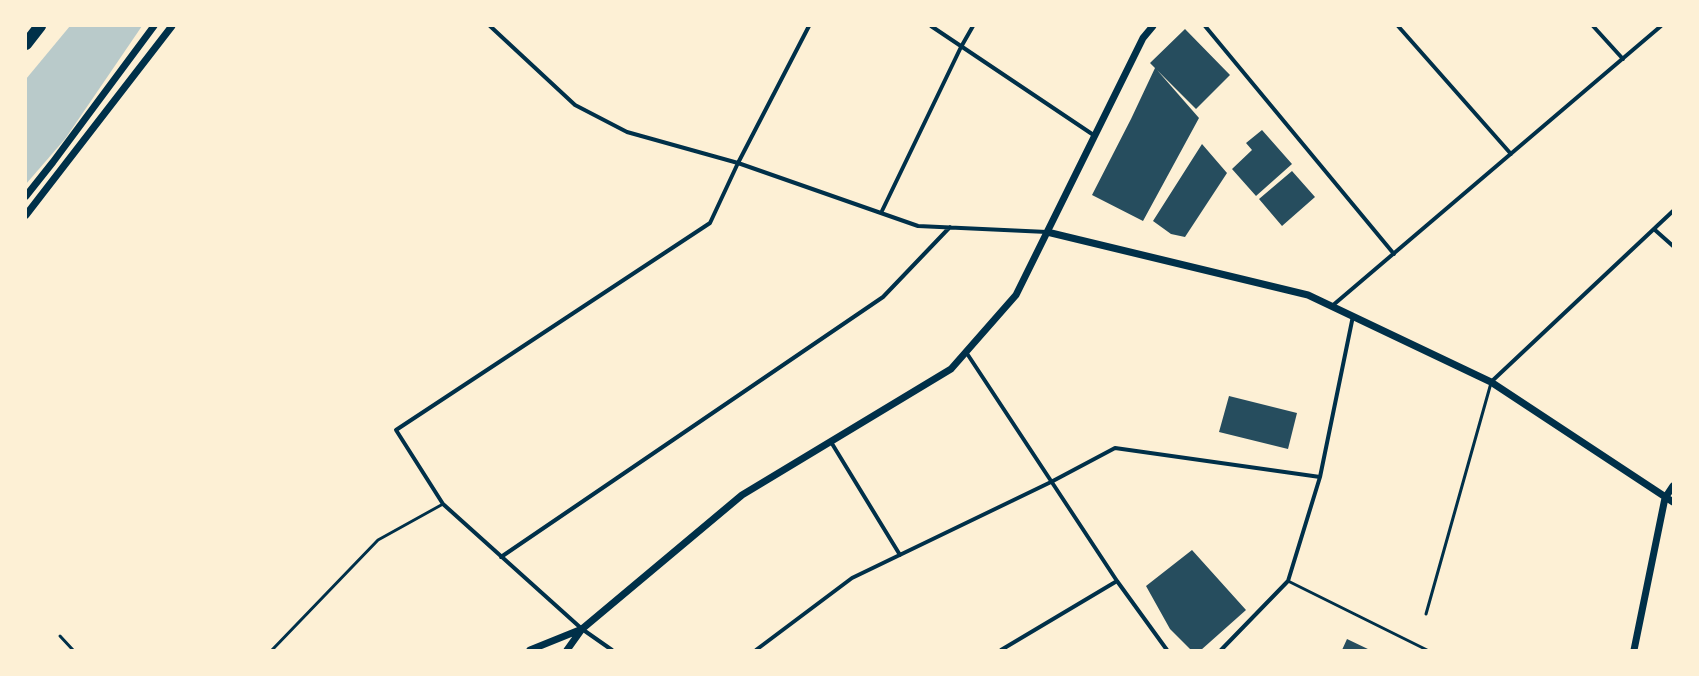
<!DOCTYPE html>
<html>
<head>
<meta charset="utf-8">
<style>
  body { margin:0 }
  #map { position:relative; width:1699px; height:676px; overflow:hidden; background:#fdf0d5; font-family:Ubuntu,sans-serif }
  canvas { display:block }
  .frame { position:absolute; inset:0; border:27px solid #fdf0d5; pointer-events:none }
</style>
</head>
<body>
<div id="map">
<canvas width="1699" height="676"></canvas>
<div class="frame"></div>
</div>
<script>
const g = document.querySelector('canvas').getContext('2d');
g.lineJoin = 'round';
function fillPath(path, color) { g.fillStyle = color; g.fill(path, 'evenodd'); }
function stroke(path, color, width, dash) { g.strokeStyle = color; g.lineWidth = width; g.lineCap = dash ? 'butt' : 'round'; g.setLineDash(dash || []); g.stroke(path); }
const green = new Path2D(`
  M70 26H142L65 139 26 184V79Z`);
const building = new Path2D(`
  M1185 29 1230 75 1196 109 1157 70 1199 118 1143 221 1092 195 1131 119 1155 68 1150 63Z
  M1262 130 1292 164 1256 196 1232 169 1252 150 1246 143Z
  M1202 144 1227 173 1185 237 1171 234 1153 221Z
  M1292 171 1315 197 1282 226 1259 199Z
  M1229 396 1297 413 1288 449 1219 432Z
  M1192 550 1246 610 1201 650H1191L1170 629 1146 586Z
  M1347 639 1370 650H1342Z`);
const service = new Path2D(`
  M1288 581 1427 650
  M1426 614 1491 383
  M60 636 73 650
  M272 650 378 540 443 504`);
const minor = new Path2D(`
  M490 26 575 105 627 132 738 163 918 226 1047 232
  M931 26 1095 136
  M1205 26 1394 254
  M1398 26 1511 154
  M1593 26 1623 59
  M881 213 961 47 973 26
  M1655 230 1673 246
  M1332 306 1661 26
  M966 352 1117 581 1167 650
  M1491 382 1673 211
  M831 442 900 555
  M501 557 883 297 950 227
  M612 650 582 629 443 504 396 430 710 223 738 163 809 26
  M756 650 852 578 1051 482 1115 448 1320 477
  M1001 650 1117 581
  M1221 650 1288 581 1320 477 1353 316`);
const tertiary = new Path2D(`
  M26 196 53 162 154 26
  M26 215 172 26
  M1047 232 1308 295 1491 382 1673 502
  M530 650 582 629
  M567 650 582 629 742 495 951 369 1016 295 1143 38 1153 26
  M1634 650 1665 498 1673 486`);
const motorway = new Path2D(`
  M26 44 40 26`);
fillPath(green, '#b9caca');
fillPath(building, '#264d5e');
stroke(service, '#003049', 3);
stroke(minor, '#003049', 4);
stroke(tertiary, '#003049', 7);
stroke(motorway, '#003049', 12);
</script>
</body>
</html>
